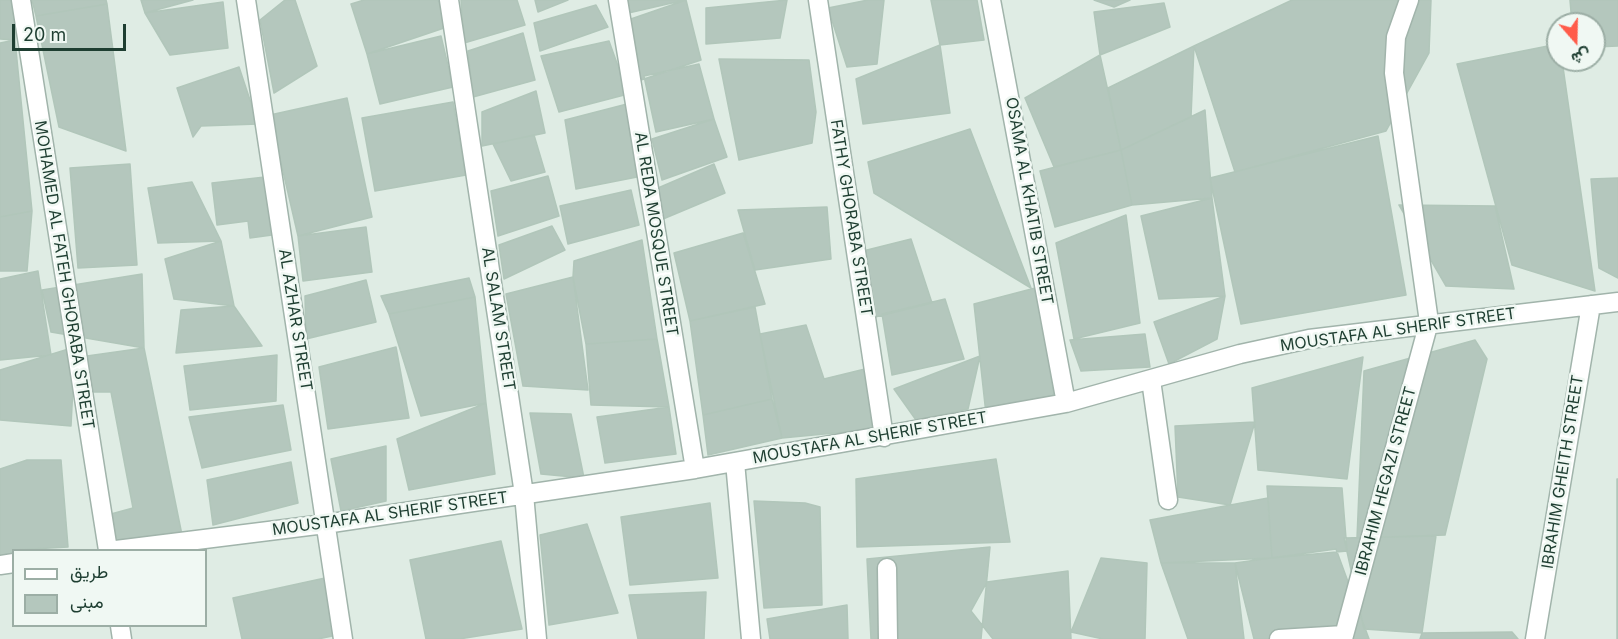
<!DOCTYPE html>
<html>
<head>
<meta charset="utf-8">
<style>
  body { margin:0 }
  #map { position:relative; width:1618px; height:639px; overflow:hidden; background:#dfece4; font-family:Inter,Vazirmatn,sans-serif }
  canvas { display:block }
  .legend { position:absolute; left:12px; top:549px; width:195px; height:78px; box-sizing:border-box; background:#f0f8f3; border:2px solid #9caea5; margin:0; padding:8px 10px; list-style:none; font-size:18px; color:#1e3e31 }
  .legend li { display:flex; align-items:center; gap:12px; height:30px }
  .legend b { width:30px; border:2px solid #9caea5 }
  .north { position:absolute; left:1546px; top:12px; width:60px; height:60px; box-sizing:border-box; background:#f0f8f3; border:2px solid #9caea5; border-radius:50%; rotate:160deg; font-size:16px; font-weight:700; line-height:24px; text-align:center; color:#1e3e31 }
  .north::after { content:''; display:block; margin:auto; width:21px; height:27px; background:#ff5c4a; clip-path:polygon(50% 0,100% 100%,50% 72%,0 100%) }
  .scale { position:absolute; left:12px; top:24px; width:114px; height:27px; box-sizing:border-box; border:3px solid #1e3e31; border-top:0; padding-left:8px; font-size:18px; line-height:21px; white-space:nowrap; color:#1e3e31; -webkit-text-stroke:4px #f0f8f3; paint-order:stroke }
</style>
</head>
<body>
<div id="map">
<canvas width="1618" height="639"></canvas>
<ul class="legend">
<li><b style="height:8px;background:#fff"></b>طريق</li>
<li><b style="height:16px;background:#b4c7bd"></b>مبنى</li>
</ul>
<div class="north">ش</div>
<div class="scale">20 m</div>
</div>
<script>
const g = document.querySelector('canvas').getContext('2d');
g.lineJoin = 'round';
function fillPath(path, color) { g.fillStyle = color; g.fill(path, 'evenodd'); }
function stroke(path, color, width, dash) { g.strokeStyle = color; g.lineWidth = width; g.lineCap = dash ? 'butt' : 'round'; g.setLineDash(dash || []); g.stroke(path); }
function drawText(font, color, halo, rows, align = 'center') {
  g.font = font + ' Inter,sans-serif'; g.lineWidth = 5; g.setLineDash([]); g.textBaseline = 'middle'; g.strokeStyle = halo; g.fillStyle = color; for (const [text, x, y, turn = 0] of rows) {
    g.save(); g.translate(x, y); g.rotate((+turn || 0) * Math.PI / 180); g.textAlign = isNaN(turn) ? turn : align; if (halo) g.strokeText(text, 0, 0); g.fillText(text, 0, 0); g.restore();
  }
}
const building = new Path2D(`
  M0 0H15V40L0 39Z
  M32 0H106L107 4 36 16Z
  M141 0H193L145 13Z
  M285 0H295L317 66 274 93 260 20Z
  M364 0H438L447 27 367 54 351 4Z
  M461 0H517L525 25 464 43Z
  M535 0H568L538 12Z
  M624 0H685L624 14Z
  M686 0 701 60 638 81 628 20Z
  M787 0 780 38 706 44V8Z
  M868 0H884L877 64 847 67 828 8Z
  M931 0H977L984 40 940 45Z
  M1094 0H1130L1114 7Z
  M1292 0H1431L1429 53 1386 131 1235 172 1194 46Z
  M1570 0H1618V46L1594 47V24H1572Z
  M223 2 228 48 170 55 145 13Z
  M1164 3 1170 27 1100 55 1094 12Z
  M107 4 126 151 59 127 36 16Z
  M596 5 608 27 540 51 534 23Z
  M523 33 535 80 473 97 468 51Z
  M441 36 453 87 380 104 367 54Z
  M15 40 32 211 0 217V43Z
  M609 41 628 94 559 112 541 56Z
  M1558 44V60H1562L1595 291 1512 265 1457 64Z
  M940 45 950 113 863 124 856 79Z
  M1194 46 1191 117 1121 150 1108 88Z
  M1100 55 1121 150 1054 167 1025 98Z
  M719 59 809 60 816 112 812 143 739 160Z
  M699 64 714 119 656 132 644 76Z
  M239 67 258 124 201 126 193 137 177 88Z
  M536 91 545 133 482 146V112Z
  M347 98 372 217 298 236 270 115Z
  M453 102 466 175 375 191 362 118Z
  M627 104 637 177 576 189 565 120Z
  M1205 110 1212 198 1132 205 1121 150Z
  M714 119 727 157 662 180 652 139Z
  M970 129 1031 288 874 193 868 162Z
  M534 135 545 172 511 181 493 144Z
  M1378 136 1406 295 1241 324 1210 178Z
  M1121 150 1132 205 1055 227 1040 171Z
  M130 164 137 265 78 268 70 168Z
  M714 164 725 193 663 219 658 188Z
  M548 176 559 216 498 236 491 191Z
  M265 177 272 235 250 238 248 221 217 225 212 183Z
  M1618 178V278L1599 268 1591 179Z
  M192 182 221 241 158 243 148 188Z
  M631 190 639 225 568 244 560 206Z
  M1212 198 1225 296 1159 299 1141 216Z
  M1399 205 1495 206 1514 289 1446 286Z
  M827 207 831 259 755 270 738 210Z
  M32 211 27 271H0V217Z
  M1126 215 1140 323 1074 339 1056 243Z
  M552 226 565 250 504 279 499 245Z
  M366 227 372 272 303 281 298 236Z
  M743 233 765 304 690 321 674 253Z
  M911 239 932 303 871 318 863 251Z
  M642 240 657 339 586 344 573 277 574 261Z
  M221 241 234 306 174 299 165 259Z
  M38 271 51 355 0 360V279Z
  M142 274 144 348 51 332 42 290Z
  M573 277 588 390 523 386 506 294Z
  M469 278 475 297 389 314 381 296Z
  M366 280 376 322 306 339 305 296Z
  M1039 287 1054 395 986 414 974 304Z
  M1225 296 1217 339 1169 364 1154 322Z
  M475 297 486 403 421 416 389 314Z
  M945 299 964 359 892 375 882 314Z
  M234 306 262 346 176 353 181 310Z
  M755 307 772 399 703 415 690 321Z
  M806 325 824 379 865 369 877 429 782 438 760 334Z
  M1145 334 1150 367 1081 371 1070 340Z
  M657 339 669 407 591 405 586 344Z
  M1475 340 1487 359 1445 535 1357 538 1364 371Z
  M75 347 71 426 0 420V370Z
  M396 347 409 418 328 429 319 367Z
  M144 348 182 535 113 542 111 514 133 508 111 392H90L87 356Z
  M277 355 276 401 190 410 184 366Z
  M980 356 968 409 916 420 894 389Z
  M1363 357 1347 479 1258 470 1252 388Z
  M772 399 782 438 708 455 703 415Z
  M486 403 495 474 409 490 397 439Z
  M283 405 291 450 202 468 189 417Z
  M669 407 676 454 605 463 597 417Z
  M530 413 571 414 584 478 541 474Z
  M1255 422 1230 505 1178 497 1175 426Z
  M386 446V501L341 511 331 459Z
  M996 459 1010 542 857 547 856 479Z
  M27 460H61L68 547 14 550V554L0 556V469Z
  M291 462 298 503 213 525 207 480Z
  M1617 479H1618V639H1617Z
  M1267 486 1342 488 1347 551 1272 558Z
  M1268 498 1272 558 1161 563 1150 520Z
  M754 501 805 503 820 507 822 605 764 608Z
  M710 503 718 578 630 585 621 517Z
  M587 524 618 613 549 625 540 535Z
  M1436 536 1422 633 1364 629 1344 538Z
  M501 541 522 629 459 639H426L410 560Z
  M990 547 981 639H871L867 559Z
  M1336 549 1369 639H1254L1235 563Z
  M1101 558 1147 563 1145 639H1103L1071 632Z
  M1161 563H1235L1244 639H1188Z
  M1068 571 1071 639H993L971 611 987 582Z
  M325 578 337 635 318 639H242L233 598Z
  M706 592 704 639H638L629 595Z
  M847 605 848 639H770L767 619Z
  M1512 632 1518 639H1420L1422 633Z`);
const minor = new Path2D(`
  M21 0 108 550
  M246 0 343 639
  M449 0 524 494 537 639
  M618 0 695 469
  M818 0 884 437
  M991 0 1066 403
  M1151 380 1168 500
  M735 462 751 639
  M116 550 325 524 695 469 1066 403 1240 354 1309 339 1618 302
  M0 565 14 563
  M887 568 888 639
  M120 626 122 639
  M1279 639 1344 635
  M1343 639 1429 322 1394 73 1396 37 1409 0
  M1535 639 1591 305`);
const streetNames = [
  ["OSAMA AL KHATIB STREET",1029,201,80],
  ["FATHY GHORABA STREET",851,218,81],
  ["AL REDA MOSQUE STREET",656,234,81],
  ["MOHAMED AL FATEH GHORABA STREET",64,275,81],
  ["AL SALAM STREET",498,319,81],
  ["AL AZHAR STREET",295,320,81],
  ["MOUSTAFA AL SHERIF STREET",1398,330,-8],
  ["MOUSTAFA AL SHERIF STREET",870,438,-10],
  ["IBRAHIM GHEITH STREET",1563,472,-81],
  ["IBRAHIM HEGAZI STREET",1386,481,-75],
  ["MOUSTAFA AL SHERIF STREET",390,514,-8]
];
fillPath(building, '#b4c7bd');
stroke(building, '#b1c6ba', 1.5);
stroke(minor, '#a1b4ab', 21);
stroke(minor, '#fff', 18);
drawText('16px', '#1e3e31', '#f0f8f3', streetNames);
</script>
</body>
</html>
